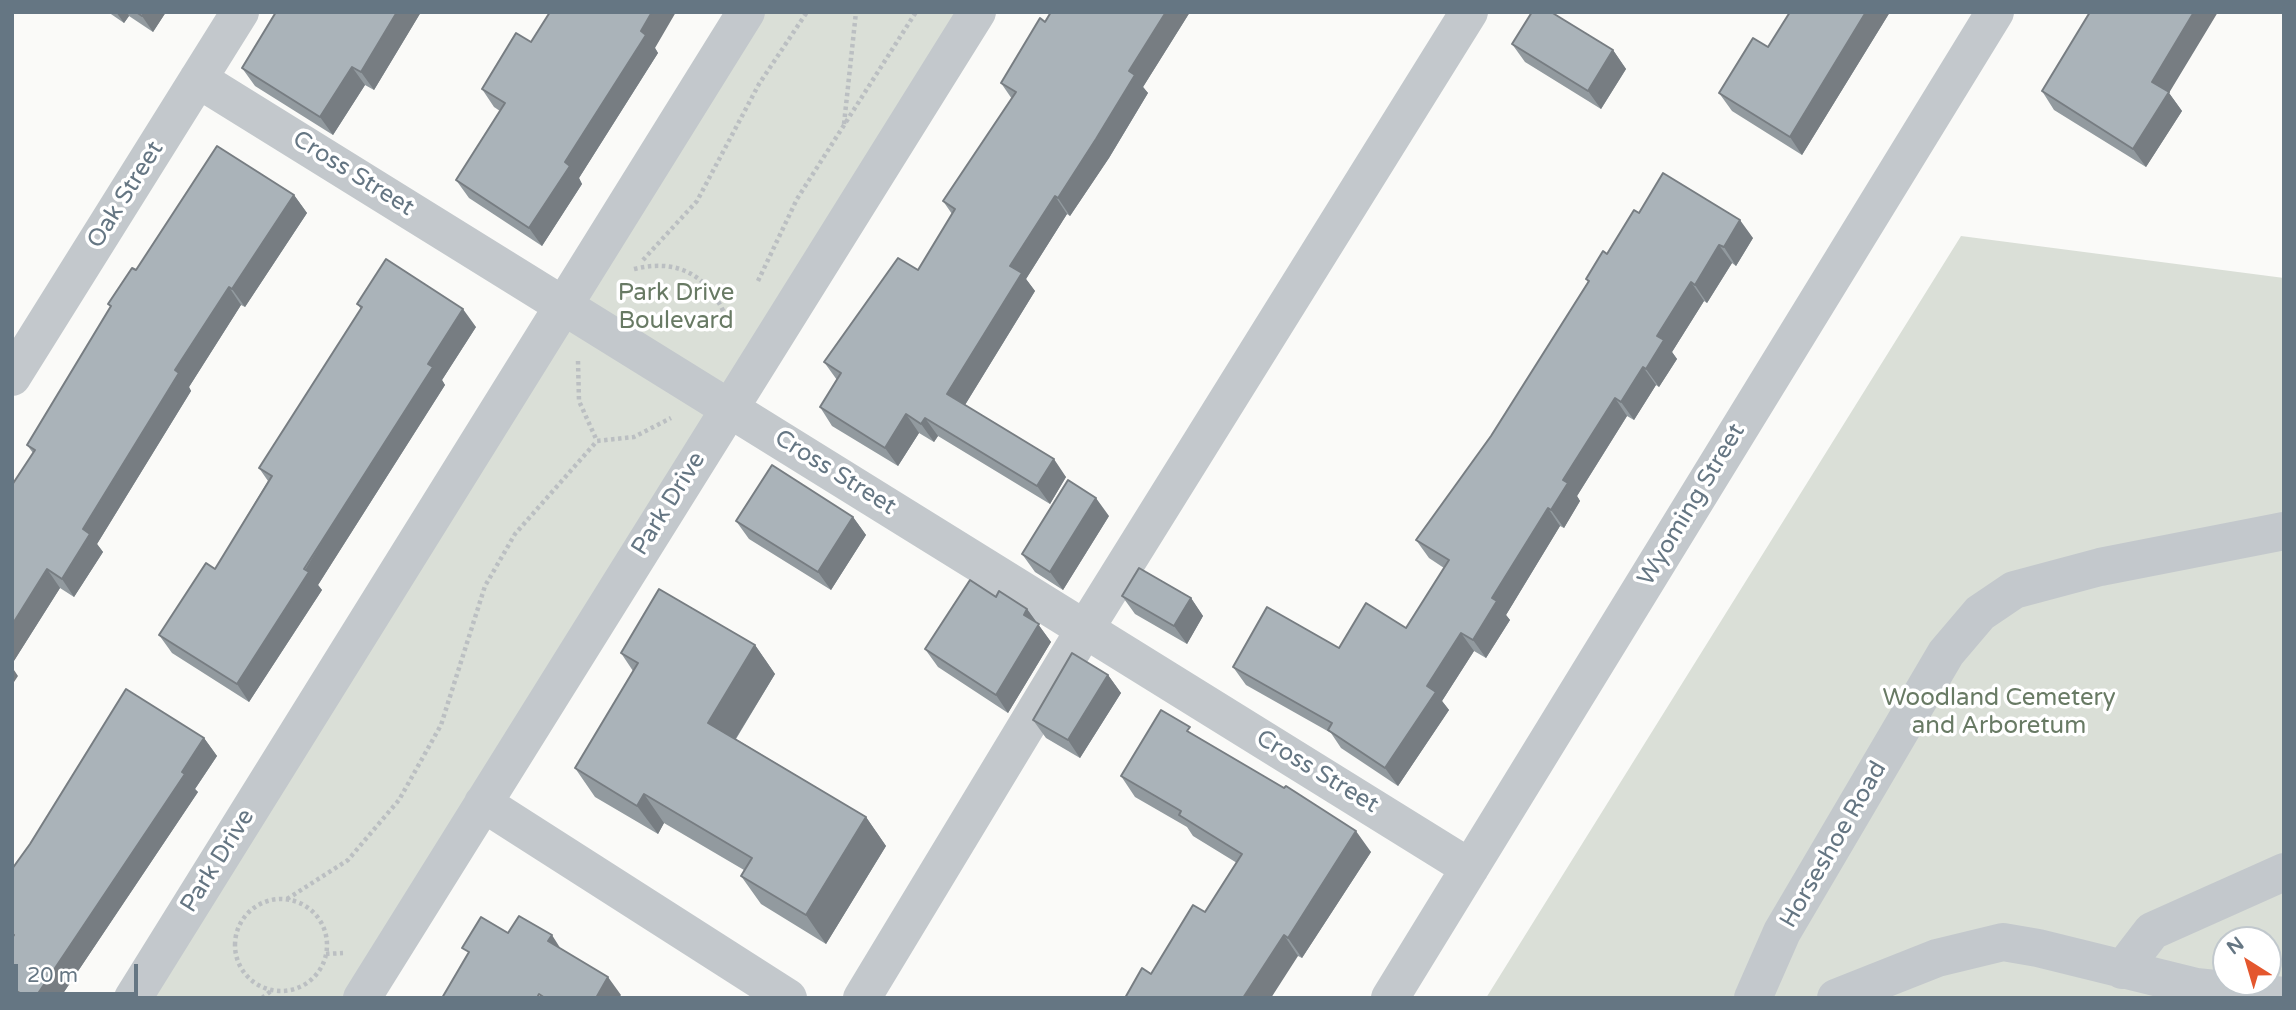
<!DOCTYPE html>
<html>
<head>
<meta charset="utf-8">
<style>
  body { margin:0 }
  #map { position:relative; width:2296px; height:1010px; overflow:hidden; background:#fafaf8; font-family:"Varela Round",sans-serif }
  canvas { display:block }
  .frame { position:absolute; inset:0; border:14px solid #657683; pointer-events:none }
  .north { position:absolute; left:2212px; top:926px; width:70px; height:70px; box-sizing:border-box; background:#fff; border:2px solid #c1c8cd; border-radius:50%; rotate:323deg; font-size:19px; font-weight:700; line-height:28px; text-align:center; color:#657683 }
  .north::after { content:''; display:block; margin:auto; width:24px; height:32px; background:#e4572e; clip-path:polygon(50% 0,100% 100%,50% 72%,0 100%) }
  .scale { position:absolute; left:14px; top:964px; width:124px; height:32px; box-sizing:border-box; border:4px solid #657683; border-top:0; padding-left:9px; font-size:21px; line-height:24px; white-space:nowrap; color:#657683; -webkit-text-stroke:5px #fff; paint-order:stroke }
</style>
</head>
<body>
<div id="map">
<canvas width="2296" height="1010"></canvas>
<div class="frame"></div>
<div class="north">N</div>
<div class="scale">20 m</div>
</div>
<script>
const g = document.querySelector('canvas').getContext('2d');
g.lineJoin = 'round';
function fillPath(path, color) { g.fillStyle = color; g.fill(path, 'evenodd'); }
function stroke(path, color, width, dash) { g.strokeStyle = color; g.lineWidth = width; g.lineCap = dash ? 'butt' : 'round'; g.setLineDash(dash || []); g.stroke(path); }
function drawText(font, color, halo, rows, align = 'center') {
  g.font = font + ' "Varela Round",sans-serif'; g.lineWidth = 7; g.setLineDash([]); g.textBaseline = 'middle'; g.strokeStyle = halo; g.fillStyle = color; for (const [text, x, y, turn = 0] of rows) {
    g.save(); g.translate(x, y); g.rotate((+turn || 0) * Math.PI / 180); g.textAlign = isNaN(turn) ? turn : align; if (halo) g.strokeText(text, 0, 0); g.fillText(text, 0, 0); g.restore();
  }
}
const green = new Path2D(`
  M746 12H977L362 998H133Z
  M1961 236 2284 278V998H1486ZM2226 940H2268V982H2226Z`);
const path = new Path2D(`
  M844 124 856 12
  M643 260 697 201 759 84 807 12
  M634 269C687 256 716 284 731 331
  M758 281 797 199 916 12
  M578 361 579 401 597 441 634 437 671 418
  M235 945a46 46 0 1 1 92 0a46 46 0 1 1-92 0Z
  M287 899 348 860 399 800 441 725 485 586 515 534 597 441
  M326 954 343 953
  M262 998 271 991`);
const minor = new Path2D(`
  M198 79 1470 868
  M12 377 240 12
  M483 803 788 998
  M2122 970 2152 931 2284 872
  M133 998 746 12
  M362 998 977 12
  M862 998 1085 629 1469 12
  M1390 998 1995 12
  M1753 998 1782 932 1946 653 1980 613 2014 590 2100 567 2284 531
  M1836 998 1937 958 2003 942 2038 948 2196 987 2284 996`);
const wall = new Path2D(`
  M108 12H166L153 32 129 16 124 23Z
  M276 12H421L374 90 365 85 333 135 255 86 242 68Z
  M1190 12 1143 87 1148 93 1109 158 1070 216 1067 214 1026 279 1035 291 965 405 1066 477 1050 504 938 436 934 442 919 433 898 466 832 426 820 407 837 380 824 362 918 270 952 214 943 201 1012 99 1001 83 1045 22Z
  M1790 12H1890L1802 155 1732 111 1719 93 1768 47Z
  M1512 44 1613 50 1626 69 1601 109 1525 62Z
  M655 48 658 53 579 178 582 184 542 246 469 198 456 180 500 111 494 107 482 89Z
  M2042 91 2169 93 2182 111 2146 167 2054 110Z
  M294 195 307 213 245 307 241 305 189 387 191 391 97 544 103 552 74 597 60 588 12 664V485L33 453 27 445 111 307 108 304 136 270Z
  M1639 213 1753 238 1736 266 1732 263 1707 303 1704 301 1672 352 1677 359 1659 387 1656 385 1634 420 1627 416 1577 496 1580 501 1564 528 1560 526 1506 615 1510 620 1486 658 1474 651 1442 701 1449 710 1398 786 1341 748 1331 733 1246 685 1233 667 1339 648 1406 628 1444 568 1429 558 1416 540 1491 436 1588 282 1586 279Z
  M357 304 476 327 442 380 445 385 318 585 322 590 249 702 172 653 159 635 215 569 268 481 259 468 361 309Z
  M1109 516 1063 590 1035 572 1022 554Z
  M853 517 866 535 831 590 749 539 736 521Z
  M1122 596 1191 598 1203 616 1187 644 1135 614Z
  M996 597 1027 609 1051 642 1008 713 938 667 925 649Z
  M755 645 775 674 736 739 866 817 886 846 826 944 761 904 741 876 744 870 664 823 658 834 595 797 575 768 633 671 621 653Z
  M1108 675 1121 693 1080 758 1046 738 1033 720Z
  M1196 736 1371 852 1302 958 1298 956 1151 974 1205 912 1237 863 1193 836 1187 827 1135 797 1121 776Z
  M204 738 217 756 195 789 198 792 60 998 12 997V869Z`);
const shadedWall = new Path2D(`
  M116 12H127L129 16 124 23Z
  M144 12H166L153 32 142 16Z
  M397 12H421L374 90 361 72Z
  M652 12H676L655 48 658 53 579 178 582 184 542 246 529 228 565 162Z
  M1166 12H1190L1143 87 1148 93 1109 158 1070 216 1058 198 1129 71Z
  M1866 12H1890L1802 155 1790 137Z
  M2194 12H2218L2169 93 2182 111 2146 167 2133 149 2152 82Z
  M1613 50 1626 69 1601 109 1588 91Z
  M352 67 365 85 333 135 320 117Z
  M294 195 307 213 245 307 232 289Z
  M1055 196 1067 214 1026 279 1035 291 960 413 947 394 1010 266Z
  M1740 220 1753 238 1736 266 1724 247Z
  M1719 245 1732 263 1707 303 1695 285Z
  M1691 282 1704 301 1672 352 1677 359 1659 387 1646 369 1657 336Z
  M229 287 241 305 189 387 191 391 97 544 103 552 74 597 62 579 83 529 175 370Z
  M463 309 476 327 442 380 445 385 318 585 322 590 249 702 237 684 428 364Z
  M1643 367 1656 385 1634 420 1621 402Z
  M1615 398 1627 416 1577 496 1580 501 1564 528 1551 510 1563 480Z
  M906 414 919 433 898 466 885 448Z
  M925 418 938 436 934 442 921 424Z
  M1054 459 1066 477 1050 504 1037 486Z
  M1096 498 1109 516 1063 590 1050 572Z
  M1548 508 1560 526 1506 615 1510 620 1486 658 1473 640 1492 598Z
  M853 517 866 535 831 590 818 572Z
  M47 569 60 588 12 664V625Z
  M1191 598 1203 616 1187 644 1174 626Z
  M1027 609 1051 642 1008 713 996 695 1024 615Z
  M1461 633 1474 651 1442 701 1449 710 1398 786 1385 768 1427 686Z
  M755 645 775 674 728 751 708 723Z
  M12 667 18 676 12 685Z
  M1108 675 1121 693 1080 758 1068 740Z
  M204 738 217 756 195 789 198 792 60 998H35Z
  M644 794 664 823 658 834 637 806Z
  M866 817 886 846 826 944 806 915Z
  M1356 831 1371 852 1302 958 1288 938Z
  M552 935 564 954 548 941Z
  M1284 935 1298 956 1271 998H1243Z
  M608 977 621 995 619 998H596Z`);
const building = new Path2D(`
  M136 12H144L142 16Z
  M276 12H397L361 72 352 67 320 117 242 68Z
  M550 12H652L641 31 646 35 565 162 570 166 529 228 456 180 505 103 482 89 516 33 531 42Z
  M1051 12H1166L1129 71 1135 75 1096 139 1058 198 1055 196 1010 266 1022 273 947 394 1054 459 1037 486 925 418 921 424 906 414 885 448 820 407 841 373 824 362 898 258 918 270 955 209 943 201 1016 92 1001 83 1040 18 1045 22Z
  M1532 12H1551L1613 50 1588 91 1512 44Z
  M1790 12H1866L1790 137 1719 93 1753 38 1768 47Z
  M2090 12H2194L2152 82 2169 92 2133 149 2042 91Z
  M217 146 294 195 232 289 229 287 175 370 179 373 83 529 90 534 62 579 47 569 12 625V485L35 450 27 445 111 306 108 304 132 268 136 270Z
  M1663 173 1740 220 1724 247 1719 245 1695 285 1691 282 1657 336 1664 340 1646 369 1643 367 1621 402 1615 398 1563 480 1568 483 1551 510 1548 508 1492 598 1497 601 1473 640 1461 633 1427 686 1436 692 1385 768 1328 730 1332 723 1233 667 1267 607 1339 648 1366 603 1406 628 1449 560 1416 540 1491 436 1589 281 1586 279 1603 251 1607 254 1634 210 1639 213Z
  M386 259 463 309 428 364 433 367 304 569 309 572 237 684 159 635 206 563 215 569 272 476 259 468 362 307 357 304Z
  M772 465 853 517 818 572 736 521Z
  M1068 480 1096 498 1050 572 1022 554Z
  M1139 568 1191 598 1174 626 1122 596Z
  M970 580 996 597 999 591 1027 609 1024 615 1039 624 996 695 925 649Z
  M659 589 755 645 708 723 866 817 806 915 741 876 752 858 644 794 637 806 575 768 638 663 621 653Z
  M1072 653 1108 675 1068 740 1033 720Z
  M126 689 204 738 182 772 185 774 35 998H28L12 988V938L14 935 12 934V869L30 844Z
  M1161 710 1190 727 1187 731 1284 788 1286 786 1356 831 1288 938 1284 935 1243 998H1125L1142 968 1151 974 1193 905 1205 912 1242 854 1179 815 1181 811 1121 776Z
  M519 916 552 935 548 941 608 977 596 998H545L539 994 537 998H442L469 952 462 948 481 917 508 933Z`);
const streetNames = [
  ["Cross Street",353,174,32],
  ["Oak Street",126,195,-58],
  ["Cross Street",835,473,32],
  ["Park Drive",669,504,-58],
  ["Wyoming Street",1692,505,-59],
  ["Cross Street",1317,772,31],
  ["Horseshoe Road",1834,845,-60],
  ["Park Drive",218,861,-58]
];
const parkNames = [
  ["Park Drive",676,294],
  ["Boulevard",676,322],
  ["Woodland Cemetery",1999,699],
  ["and Arboretum",1999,727]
];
fillPath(green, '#dadfd7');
stroke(path, '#bbbfc2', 4.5, [3.5, 3.5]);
stroke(minor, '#c3c8cc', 38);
fillPath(wall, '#929a9f');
fillPath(shadedWall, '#777d82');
fillPath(building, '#aab3b9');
stroke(building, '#777d82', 2);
drawText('24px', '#657683', '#fff', streetNames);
drawText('24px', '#687a64', '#fff', parkNames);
</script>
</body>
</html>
